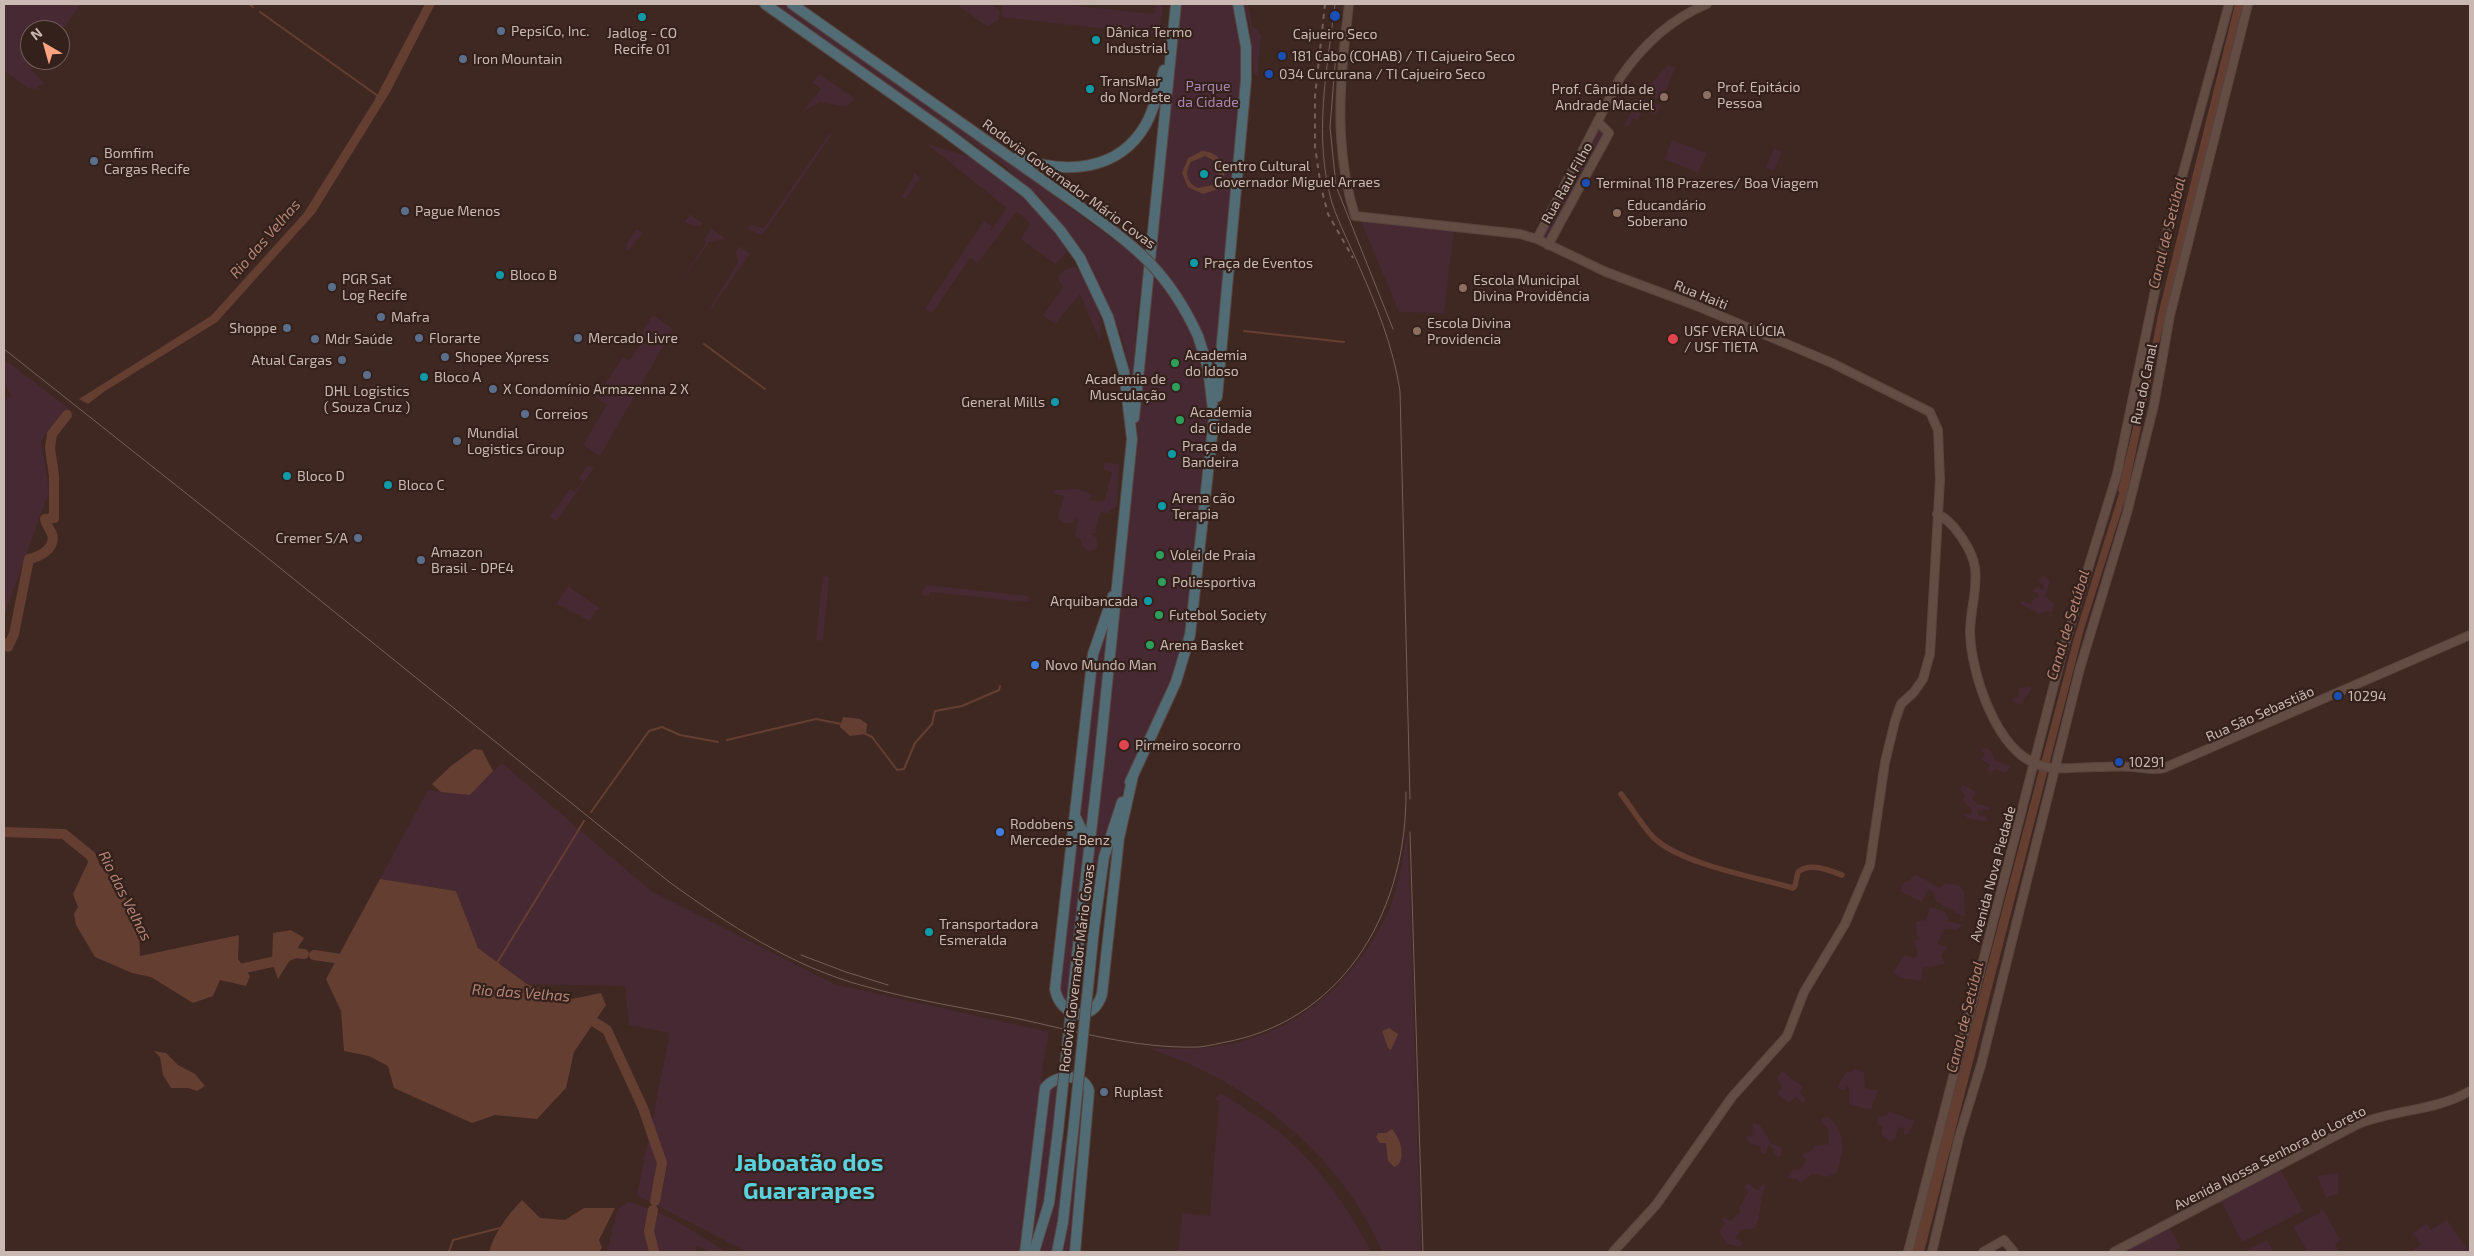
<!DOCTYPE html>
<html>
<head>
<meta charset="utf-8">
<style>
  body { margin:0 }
  #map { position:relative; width:2474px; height:1256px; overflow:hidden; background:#3f2822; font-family:"Exo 2",sans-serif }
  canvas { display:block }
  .frame { position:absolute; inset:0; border:5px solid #cab8b2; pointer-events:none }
  .north { position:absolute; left:20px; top:20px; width:50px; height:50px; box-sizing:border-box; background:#34211b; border:1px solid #705d57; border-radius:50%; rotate:322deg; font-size:14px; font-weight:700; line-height:20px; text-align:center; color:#cab8b2 }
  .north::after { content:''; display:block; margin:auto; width:18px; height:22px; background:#ffa381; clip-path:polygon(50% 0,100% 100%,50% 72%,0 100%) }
</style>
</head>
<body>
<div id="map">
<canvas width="2474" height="1256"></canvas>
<div class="frame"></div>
<div class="north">N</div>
</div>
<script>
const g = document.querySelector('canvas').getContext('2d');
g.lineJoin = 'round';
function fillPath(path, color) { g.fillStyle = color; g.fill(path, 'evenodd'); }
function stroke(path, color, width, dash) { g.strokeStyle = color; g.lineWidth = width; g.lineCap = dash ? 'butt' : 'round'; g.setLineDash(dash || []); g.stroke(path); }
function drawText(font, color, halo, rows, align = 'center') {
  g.font = font + ' "Exo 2",sans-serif'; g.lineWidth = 4.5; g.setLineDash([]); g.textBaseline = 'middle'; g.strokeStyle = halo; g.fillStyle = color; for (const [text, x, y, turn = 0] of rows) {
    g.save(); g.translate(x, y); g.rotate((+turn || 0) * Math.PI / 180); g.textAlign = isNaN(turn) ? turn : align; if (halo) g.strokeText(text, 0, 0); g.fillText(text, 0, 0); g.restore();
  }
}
const green = new Path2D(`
  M4 4H81L64 27 62 26 59 30H30V60H38L31 70 44 83 36 89 28 88 4 71Z
  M772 4H784L918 96 1145 263 1137 313 1133 382 1121 335 1092 269 1082 252 1043 200 1001 163Z
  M956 4H992L999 11V20L987 26Z
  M1002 4H1059L1154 14 1156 4H1163L1160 35 1002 17Z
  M1181 4H1234L1244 50 1216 368 1209 399 1185 637 1173 676 1114 812 1094 900 1089 899Z
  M1244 4H1248L1252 25 1261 35 1258 66 1259 78 1254 73 1250 26Z
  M1668 65 1675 68 1662 100 1642 93Z
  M819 74 854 98 847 107 820 102 802 112 821 89 813 83Z
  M1639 98 1661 105 1656 115 1642 110 1638 120 1633 118 1629 126 1624 125Z
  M1603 128 1607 135 1548 245 1537 239 1595 129Z
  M830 133 832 134 763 234 761 235 748 229 750 225 764 228Z
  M1672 140 1707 153 1698 173 1665 159Z
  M927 144 974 158 1030 201 1069 250 1055 264 1021 239 1030 224 1019 213 1016 212 977 264 971 257 932 313 925 309 984 221 992 226 990 232 1007 208Z
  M1774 148 1782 151 1774 171 1766 167Z
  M914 173 920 178 906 199 901 197 912 181Z
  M690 214 702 223V226H692L685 222Z
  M1361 221 1454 229 1444 313 1399 312Z
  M637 229 642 233 628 251 626 245Z
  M712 229 726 239 709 242 676 288 706 243 704 240Z
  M738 246 750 254 703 320 738 262 736 253Z
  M1075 266C1100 297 1103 302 1100 341L1080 294 1055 324 1043 315 1063 287 1057 278 1063 271Z
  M653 315 673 329 600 456 583 445 607 405 596 397 623 357 629 361 643 341 638 338Z
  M4 359 69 409 41 440 49 491 4 616V401L11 396 4 382Z
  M1107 462 1119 465 1117 506 1108 513 1100 512 1095 534 1089 533 1097 538V549L1088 551 1083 547 1081 540 1075 537 1078 518 1071 523H1063L1058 518 1064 496 1054 494V490L1077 489 1092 494 1090 500 1104 502 1112 473 1104 469V463Z
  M588 465 594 468 556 521 550 517 570 489 575 492 583 481 579 478Z
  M823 576 829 577 823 640 818 641 816 639Z
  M2043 576 2050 581 2045 596 2054 603 2052 612 2047 611 2040 614 2021 604 2022 601 2031 604 2034 598H2038L2039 595 2032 591 2037 586 2043 590 2044 586 2038 581Z
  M1118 584 1068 1008 1057 989 1093 654Z
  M927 585 1028 596 1029 599 1026 602 930 592 929 596 923 595V590Z
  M568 586 601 609 595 611 590 621 557 604Z
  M2031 686V690L2023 700 2024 703 2017 705 2012 699 2018 698 2019 688Z
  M1986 747 1993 754 1994 759 2010 767 2006 773 1996 769 1990 773 1987 769 1990 765 1982 760 1985 754 1981 750Z
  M502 763 651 891 834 984 1049 1032 1043 1065 1023 1252H747L637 1195 670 1033 629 1025 625 986 527 984 478 948 456 891 380 879 428 790 470 795Z
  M1963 785 1976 792 1972 799 1976 801V804L1991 807 1989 810 1977 811 1978 815 1986 816 1987 822 1968 818 1964 815V813L1971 815 1972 810 1963 801 1965 795 1960 789Z
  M1408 832 1421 1252H1382C1352 1178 1287 1116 1218 1078 1196 1066 1172 1057 1149 1048 1230 1054 1298 1034 1351 970 1368 950 1384 926 1392 902 1400 879 1403 855 1408 832Z
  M1915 874 1940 888 1945 883 1960 886 1964 891 1965 917 1936 902 1934 893 1928 889 1922 902 1900 891 1905 881H1909Z
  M1930 907 1945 912 1949 921 1963 925 1956 930 1944 929 1937 944 1948 947 1941 955 1945 964 1923 968 1921 981 1901 978 1893 972 1905 955 1916 958 1918 953 1914 942 1919 938 1916 934 1917 921 1926 920Z
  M1855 1068 1864 1073 1865 1088 1878 1090 1871 1110 1849 1104V1090L1847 1085 1845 1090H1840L1838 1085 1847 1071 1850 1073Z
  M1782 1071 1803 1087 1800 1092 1805 1099 1803 1103 1796 1097 1789 1103 1777 1094 1782 1087 1777 1078Z
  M1057 1084H1059L1045 1200 1031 1247 1049 1092Z
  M1221 1093C1236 1103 1251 1112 1266 1122 1311 1154 1346 1203 1371 1252H1178L1183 1213 1210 1216 1219 1101 1215 1099Z
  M1889 1111 1915 1121 1908 1135 1903 1133 1905 1129 1898 1127 1896 1137 1890 1142 1881 1134 1883 1126 1877 1124 1879 1117 1887 1115Z
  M1826 1116C1847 1129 1844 1151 1837 1172L1827 1177 1812 1174 1801 1183 1796 1179 1787 1178 1793 1169 1800 1170 1807 1160 1803 1157 1804 1153H1809L1815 1146 1829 1144V1130L1820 1121Z
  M1753 1123 1760 1125 1771 1143 1782 1148 1780 1157 1774 1154 1775 1149 1768 1146 1766 1155 1760 1151 1761 1147 1749 1143 1746 1137 1752 1135Z
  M1081 1132 1072 1252H1064L1079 1134Z
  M1064 1141H1068L1054 1252H1041L1058 1193Z
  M2280 1169 2303 1211 2242 1242 2220 1199Z
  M2338 1173V1193L2326 1198 2317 1176Z
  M1748 1183 1758 1191 1763 1184 1766 1185C1759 1199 1762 1214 1755 1228L1741 1230 1735 1238 1743 1242 1741 1247 1727 1244 1719 1231 1725 1224 1721 1217 1730 1221 1740 1213 1739 1208 1748 1193 1744 1187Z
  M628 1202C661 1209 698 1234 726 1252H710L697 1246 696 1252H607L617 1210Z
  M2324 1210 2340 1240 2335 1245 2338 1251 2308 1252 2293 1227Z
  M2447 1220 2468 1251 2410 1252 2421 1245 2413 1233 2427 1224 2431 1230Z
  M2169 1226 2180 1247 2173 1252H2130L2129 1247Z
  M2267 1240 2273 1252H2243Z`);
const water = new Path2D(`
  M425 4H435L390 92 315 213 217 322 105 391 88 404 79 399 211 316 304 213 374 101Z
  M2235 4H2243L2159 343 2127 494 2084 629 1924 1252H1912L2074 638 2122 484 2141 406 2158 315Z
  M1202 151C1223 152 1232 173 1218 189L1203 194 1188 187 1182 173 1188 158ZM1205 156 1215 161 1219 176 1213 185 1198 188C1187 183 1184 173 1191 162Z
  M843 717 860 719 867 724 866 734 850 736 840 727Z
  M474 749 482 750 493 771 470 795 441 792 432 784 451 766Z
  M91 856 121 888 139 927 140 956 239 935 238 959 250 976 246 986 220 980 213 996 193 1003 151 977 132 973 95 957 76 925 74 914 78 907 73 894Z
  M380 879 456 891 478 948 527 984 567 1000 601 993 606 1005 574 1052 566 1088 537 1119 495 1115 472 1123 394 1088 388 1066 369 1056 344 1051 341 1011 326 979Z
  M291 930 304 938 278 979 272 962 273 933Z
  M1389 1028 1398 1034 1391 1050 1388 1048 1382 1031Z
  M154 1051 166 1053 178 1065 195 1074 205 1086 197 1091 188 1088H171L163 1075 160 1057Z
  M1392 1129C1400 1138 1405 1154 1399 1164L1394 1167 1388 1161 1386 1143H1380L1376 1137 1378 1133H1386Z
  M522 1200 540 1218 565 1220 584 1208H615L599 1240 602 1248 599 1252H489C495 1231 508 1215 522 1200Z`);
const stream = new Path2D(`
  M249 4 253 7
  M260 12 378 96
  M1244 331 1344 342
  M704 344 765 389
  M864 733 872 737 897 770 904 769 915 743 932 724 935 711 962 706 999 690 1000 686
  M727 740 816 719 841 724
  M591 812 649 731 662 727 680 735 718 742
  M497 963 584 821
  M449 1252 453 1240 500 1228`);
const canal = new Path2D(`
  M2121 490 2142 402
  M1621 794C1632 808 1641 824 1653 837 1680 864 1755 877 1793 888L1795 886 1798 872C1810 862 1829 870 1842 875`);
const river = new Path2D(`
  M4 643 8 647 14 634 29 559C39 557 56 549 52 534 50 529 46 525 45 519L54 518V476L50 448 52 434 67 415
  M4 832 64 834 91 856 96 869
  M314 955 348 960
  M231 971 272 962 296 953 304 954
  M585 1016 607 1030 643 1108 662 1163 655 1201
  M653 1210 649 1231 654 1252`);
const secondary = new Path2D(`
  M1344 48 1349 4
  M1344 51C1338 108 1338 161 1355 216L1520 234 1537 239 1606 272 1697 306 1832 363 1930 412 1938 430 1940 480 1930 654 1923 679 1914 692 1901 704 1895 721 1885 762 1870 865 1845 924 1804 992 1787 1036 1732 1097 1656 1205 1613 1252
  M1537 239 1620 78C1642 46 1671 19 1707 4
  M1548 245 1609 133 1598 122
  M1937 514C1953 520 1973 551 1975 568 1978 589 1970 611 1970 632 1971 673 1996 751 2039 765 2056 771 2078 767 2096 767 2108 767 2121 766 2134 767 2145 768 2152 771 2164 768L2470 635
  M1908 1252 2063 650 2117 474 2168 228 2229 4
  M1932 1252 1959 1137 1981 1065 2080 668 2127 513 2154 405 2170 315 2248 4
  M1983 1252 2004 1240 2014 1252
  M2114 1252 2356 1125C2393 1109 2434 1112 2470 1091`);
const highway = new Path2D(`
  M765 4 946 132 1027 193 1060 230 1080 258 1108 317 1124 372 1132 439 1099 763 1080 928
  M792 4 1075 203
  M1018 157C1064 175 1119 172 1146 124 1155 108 1159 88 1164 70
  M1217 397 1246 80V47L1238 4
  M1134 418 1176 4
  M1113 596 1093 654 1055 989C1060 1017 1093 1025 1102 994L1119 838 1133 776
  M1130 782 1176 682 1190 635 1214 418 1208 368 1198 336
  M1075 816 1089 845
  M1094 929 1104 857 1122 802
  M1025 1252 1045 1088C1055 1074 1084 1072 1089 1091L1075 1252
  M1034 1252 1049 1203 1058 1131
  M1057 1252 1063 1222 1073 1133`);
const tram = new Path2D(`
  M1335 4C1327 70 1313 137 1332 203 1339 224 1350 245 1359 266 1377 307 1393 346 1400 391L1410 799
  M1336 53 1330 127 1336 186 1393 329
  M4 349 264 555 668 881C727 924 793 967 864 986 913 1000 965 1008 1015 1018 1075 1031 1136 1049 1199 1047 1209 1046 1220 1043 1231 1041 1348 1016 1407 906 1406 792
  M1410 832 1423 1252
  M801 955 846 972 888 985`);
const rail = new Path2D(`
  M1325 4 1315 96V147L1321 187 1328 214 1353 258`);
const highwayBridge = new Path2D(`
  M1075 203C1133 245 1167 268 1198 336
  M1058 1131 1080 928
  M1073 1133 1094 929`);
const markers = [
  [1335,16,6,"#1a4fb4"],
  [642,17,5,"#0f9aa8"],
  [501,31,5,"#5c6f8a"],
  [1096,40,5,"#0f9aa8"],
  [1282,56,5,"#1a4fb4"],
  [463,59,5,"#5c6f8a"],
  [1269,74,5,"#1a4fb4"],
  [1090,89,5,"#0f9aa8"],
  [1707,95,5,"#8d6e63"],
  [1664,97,5,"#8d6e63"],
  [94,161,5,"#5c6f8a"],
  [1204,174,5,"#0f9aa8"],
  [1586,183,5,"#1a4fb4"],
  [405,211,5,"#5c6f8a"],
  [1617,213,5,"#8d6e63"],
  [1194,263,5,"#0f9aa8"],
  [500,275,5,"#0f9aa8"],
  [332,287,5,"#5c6f8a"],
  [1463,288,5,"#8d6e63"],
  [381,317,5,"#5c6f8a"],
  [287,328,5,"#5c6f8a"],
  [1417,331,5,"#8d6e63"],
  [419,338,5,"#5c6f8a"],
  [578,338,5,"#5c6f8a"],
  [315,339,5,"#5c6f8a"],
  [1673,339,6,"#e0444e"],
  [445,357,5,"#5c6f8a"],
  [342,360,5,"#5c6f8a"],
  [1175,363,5,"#2e9e5b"],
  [367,375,5,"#5c6f8a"],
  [424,377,5,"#0f9aa8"],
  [1176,387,5,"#2e9e5b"],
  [493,389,5,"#5c6f8a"],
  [1055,402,5,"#0f9aa8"],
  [525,414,5,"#5c6f8a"],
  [1180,420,5,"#2e9e5b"],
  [457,441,5,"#5c6f8a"],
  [1172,454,5,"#0f9aa8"],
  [287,476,5,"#0f9aa8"],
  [388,485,5,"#0f9aa8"],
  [1162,506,5,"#0f9aa8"],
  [358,538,5,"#5c6f8a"],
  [1160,555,5,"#2e9e5b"],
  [421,560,5,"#5c6f8a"],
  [1162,582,5,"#2e9e5b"],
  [1148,601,5,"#0f9aa8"],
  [1159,615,5,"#2e9e5b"],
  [1150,645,5,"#2e9e5b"],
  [1035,665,5,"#3f7fe0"],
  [2338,696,5,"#1a4fb4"],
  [1124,745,6,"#e0444e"],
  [2119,762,5,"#1a4fb4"],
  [1000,832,5,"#3f7fe0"],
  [929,932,5,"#0f9aa8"],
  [1104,1092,5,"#5c6f8a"]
];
const poiNames = [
  ["PepsiCo, Inc.",511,31],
  ["Dânica Termo",1106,32],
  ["Industrial",1106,48],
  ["Jadlog - CO",642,33,"center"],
  ["Recife 01",642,49,"center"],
  ["Cajueiro Seco",1335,34,"center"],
  ["181 Cabo (COHAB) / TI Cajueiro Seco",1292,56],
  ["Iron Mountain",473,59],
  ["034 Curcurana / TI Cajueiro Seco",1279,74],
  ["TransMar",1100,81],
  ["do Nordete",1100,97],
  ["Prof. Epitácio",1717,87],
  ["Pessoa",1717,103],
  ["Prof. Cândida de",1654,89,"right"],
  ["Andrade Maciel",1654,105,"right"],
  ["Bomfim",104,153],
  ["Cargas Recife",104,169],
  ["Centro Cultural",1214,166],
  ["Governador Miguel Arraes",1214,182],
  ["Terminal 118 Prazeres/ Boa Viagem",1596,183],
  ["Educandário",1627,205],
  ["Soberano",1627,221],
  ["Pague Menos",415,211],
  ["Praça de Eventos",1204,263],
  ["Bloco B",510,275],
  ["PGR Sat",342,279],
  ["Log Recife",342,295],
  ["Escola Municipal",1473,280],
  ["Divina Providência",1473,296],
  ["Mafra",391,317],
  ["Escola Divina",1427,323],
  ["Providencia",1427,339],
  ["Shoppe",277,328,"right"],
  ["USF VERA LÚCIA",1684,331],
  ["/ USF TIETA",1684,347],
  ["Florarte",429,338],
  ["Mercado Livre",588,338],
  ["Mdr Saúde",325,339],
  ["Academia",1185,355],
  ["do Idoso",1185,371],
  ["Shopee Xpress",455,357],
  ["Atual Cargas",332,360,"right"],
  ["Bloco A",434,377],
  ["Academia de",1166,379,"right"],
  ["Musculação",1166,395,"right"],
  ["X Condomínio Armazenna 2 X",503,389],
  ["DHL Logistics",367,391,"center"],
  ["( Souza Cruz )",367,407,"center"],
  ["General Mills",1045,402,"right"],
  ["Academia",1190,412],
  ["da Cidade",1190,428],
  ["Correios",535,414],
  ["Mundial",467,433],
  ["Logistics Group",467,449],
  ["Praça da",1182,446],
  ["Bandeira",1182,462],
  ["Bloco D",297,476],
  ["Bloco C",398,485],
  ["Arena cão",1172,498],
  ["Terapia",1172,514],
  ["Cremer S/A",348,538,"right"],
  ["Amazon",431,552],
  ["Brasil - DPE4",431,568],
  ["Volei de Praia",1170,555],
  ["Poliesportiva",1172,582],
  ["Arquibancada",1138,601,"right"],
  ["Futebol Society",1169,615],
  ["Arena Basket",1160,645],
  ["Novo Mundo Man",1045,665],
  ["10294",2348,696],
  ["Pirmeiro socorro",1135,745],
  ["10291",2129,762],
  ["Rodobens",1010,824],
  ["Mercedes-Benz",1010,840],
  ["Transportadora",939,924],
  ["Esmeralda",939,940],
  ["Ruplast",1114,1092]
];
const parkNames = [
  ["Parque",1208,86],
  ["da Cidade",1208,102]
];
const streetNames = [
  ["Rua Raul Filho",1567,183,-61],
  ["Rodovia Governador Mário Covas",1069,184,36],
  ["Rua Haiti",1701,295,22],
  ["Rua do Canal",2144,384,-78],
  ["Rua São Sebastião",2260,714,-24],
  ["Avenida Nova Piedade",1993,874,-75],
  ["Rodovia Governador Mário Covas",1077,968,-83],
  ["Avenida Nossa Senhora do Loreto",2270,1158,-27]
];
const waterNames = [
  ["Canal de Setúbal",2167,233,-76],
  ["Rio das Velhas",265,239,-49],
  ["Canal de Setúbal",2068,625,-73],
  ["Rio das Velhas",125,896,63],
  ["Rio das Velhas",521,993,4],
  ["Canal de Setúbal",1965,1017,-76]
];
const townNames = [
  ["Jaboatão dos",809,1163],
  ["Guararapes",809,1191]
];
fillPath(green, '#472933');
fillPath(water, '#653e32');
stroke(stream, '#653e32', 2);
stroke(canal, '#653e32', 5.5);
stroke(river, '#653e32', 10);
stroke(secondary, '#58453f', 10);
stroke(highway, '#57443e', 12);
stroke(secondary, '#624c43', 8);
stroke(highway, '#526c75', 10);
stroke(tram, '#765f57', 1);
stroke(rail, '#765f57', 2, [5, 5]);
stroke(highwayBridge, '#57443e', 12, []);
stroke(highwayBridge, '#526c75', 10);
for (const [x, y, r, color] of markers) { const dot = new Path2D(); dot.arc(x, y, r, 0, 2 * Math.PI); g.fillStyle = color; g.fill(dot); stroke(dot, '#34211b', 2); }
drawText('14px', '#cab8b2', '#34211b', poiNames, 'left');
drawText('14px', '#ab85b1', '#34211b', parkNames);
drawText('14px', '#cab8b2', '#34211b', streetNames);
drawText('italic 15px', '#b48577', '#34211b', waterNames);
drawText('bold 24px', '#5ad1dd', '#34211b', townNames);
</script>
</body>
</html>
